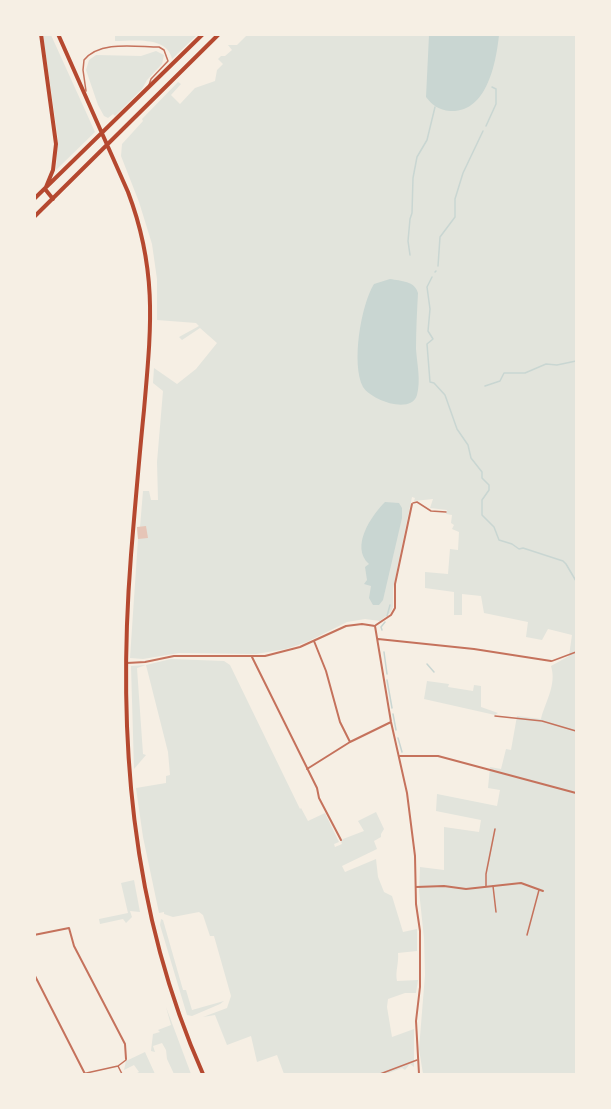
<!DOCTYPE html>
<html>
<head>
<meta charset="utf-8">
<style>
  body { margin:0 }
  #map { position:relative; width:611px; height:1109px; overflow:hidden; background:#f6efe4; font-family:"Sofia Sans Condensed",sans-serif }
  canvas { display:block }
  .frame { position:absolute; inset:0; border:36px solid #f6efe4; pointer-events:none }
</style>
</head>
<body>
<div id="map">
<canvas width="611" height="1109"></canvas>
<div class="frame"></div>
</div>
<script>
const g = document.querySelector('canvas').getContext('2d');
g.lineJoin = 'round';
function fillPath(path, color) { g.fillStyle = color; g.fill(path, 'evenodd'); }
function stroke(path, color, width, dash) { g.strokeStyle = color; g.lineWidth = width; g.lineCap = dash ? 'butt' : 'round'; g.setLineDash(dash || []); g.stroke(path); }
const green = new Path2D(`
  M43 35H51L95 132 56 170 58 139Z
  M115 35V34L197 35 172 59C167 36 134 41 115 41Z
  M247 35H576V1074H423L419 1049 425 975 424 938 419 891 420 867 444 870V827L479 832 481 820 436 811 437 794 497 806 500 790 488 788 490 767 501 769 506 749 511 750 517 716 541 719C545 702 557 685 551 666L569 656 572 635 548 629 542 640 526 637 528 622 484 613 481 596 462 594V615H454V592L425 588V572L448 574 450 549 458 550 459 532 452 529 454 525 451 523 452 515 446 514 447 510 430 508 433 499 414 501 415 498 412 497 393 589V607L390 613 380 621 365 619 347 622 307 642 286 649 256 654 179 653 143 659 130 658 138 539 137 527H140L143 491H149L151 500H158L157 462 163 391 153 383 154 368 177 384 196 369 217 343 200 328 182 340 179 337 199 326 196 323 157 320V279L152 244 139 202 121 156 122 144 143 121 142 119 178 82 181 84 171 95 180 104 195 88 215 81 217 70 223 64 218 59 221 56H225L232 50 228 45H237Z
  M156 51 164 55 162 64 147 80 142 89 115 116 113 114 108 118 104 116 98 105 86 70 89 60 96 55 141 56Z
  M171 659 224 661 230 665 300 809 301 808 308 821 325 813 339 842 334 844 335 847 342 844 341 841 343 839 364 831 358 821 376 812 384 829 381 834V837L374 841 377 849 342 866 345 872 376 859 378 877 384 892 392 896 403 932 417 929V951L398 953C399 964 395 971 397 981L418 980 416 993H405L388 999 387 1007 392 1037 414 1029V1067L410 1064 405 1070 402 1068 386 1074H284L277 1055 257 1062 251 1036 227 1045 215 1015 203 1017 227 1008 231 996 214 936H210L203 915 199 912 173 917 164 914V912L159 913 143 837 136 788 166 783V776L170 775 168 752 146 665 137 668 143 754 146 755 134 769 131 666 146 665Z
  M427 681 449 684 448 687 473 691 474 685 481 686V707L498 713 495 715 424 699Z
  M134 880 140 912 130 911 132 917 126 923 123 919 100 924 99 919 128 913 121 883Z
  M161 919 163 920 183 990H186L192 1010 224 1001 220 1004 192 1016 187 1015 160 925Z
  M166 1007 191 1074H174L167 1059 166 1050 162 1043 153 1046 155 1052 151 1051 153 1034 160 1032 158 1030 171 1025Z
  M145 1052 155 1074H135L139 1072 134 1065 124 1070 126 1061Z`);
const water = new Path2D(`
  M429 35H499C496 63 487 113 450 111 439 110 432 105 426 97Z
  M390 279C401 281 415 281 418 293 417 312 416 330 416 349 417 364 421 380 417 395 411 415 371 400 363 387 351 364 361 305 374 284Z
  M385 502 399 503 402 508V518L383 600 379 605H373L369 598 371 586 364 584 367 580 365 567 369 564C350 547 371 516 385 502Z`);
const stream = new Path2D(`
  M486 126 496 104V89L492 87
  M410 255 408 241 410 219 412 213 413 178 417 157 427 140 435 107
  M438 266 440 237 455 217V199L463 173 483 131
  M435 272 436 271
  M432 277 427 287 430 309 428 331 433 339 427 344 430 382 434 383 445 395 457 429 468 445 471 458 482 472V478L489 485V490L482 500V515L494 527 499 540 512 544 519 549 523 548 563 561 566 564 576 581
  M485 386 500 381 504 373H525L546 364 557 365 576 361
  M387 616 390 605
  M382 630 381 627 385 622
  M384 652 387 674
  M427 664 434 672
  M387 680 392 708
  M393 714 396 730
  M398 738 402 752`);
const building = new Path2D(`
  M146 526 148 538 138 539 137 527Z`);
const service = new Path2D(`
  M86 91 83 70 84 60C100 40 137 47 159 47L164 50 168 61 151 79 149 85
  M413 503 417 502 431 511 446 512
  M552 661 576 652
  M495 716 542 721 576 731
  M486 886V874L495 829
  M493 886 496 912
  M527 935 539 890
  M118 1066 122 1074
  M82 1074 118 1066 126 1060
  M380 1074 417 1060`);
const minor = new Path2D(`
  M376 625 391 615 395 608V584L412 504
  M375 626 391 722 407 793 415 856 416 904 420 931V987L416 1021 419 1074
  M378 639 474 649 551 661
  M314 641 326 671 340 722 350 742
  M252 657 317 788 319 798 341 840
  M127 663 145 662 174 656H265L300 647 346 626 362 624 375 626
  M400 756H438L576 793
  M307 769 350 742 391 722
  M416 887 444 886 466 889 521 883 543 891
  M34 935 69 928 74 946 125 1044 126 1059
  M34 974 85 1074`);
const primary = new Path2D(`
  M41 34 56 144 53 170 46 187
  M58 34 128 192C158 271 151 329 144 410 139 459 135 507 131 555 117 732 130 910 203 1074
  M45 189 53 199
  M34 199 203 34
  M34 217 219 34`);
fillPath(green, '#e2e4dc');
fillPath(water, '#c9d6d2');
stroke(stream, '#c9d6d2', 1.5);
fillPath(building, '#e6c5b7');
stroke(service, '#c5725c', 1.5);
stroke(minor, '#c5725c', 2);
stroke(primary, '#b5482f', 4);
</script>
</body>
</html>
